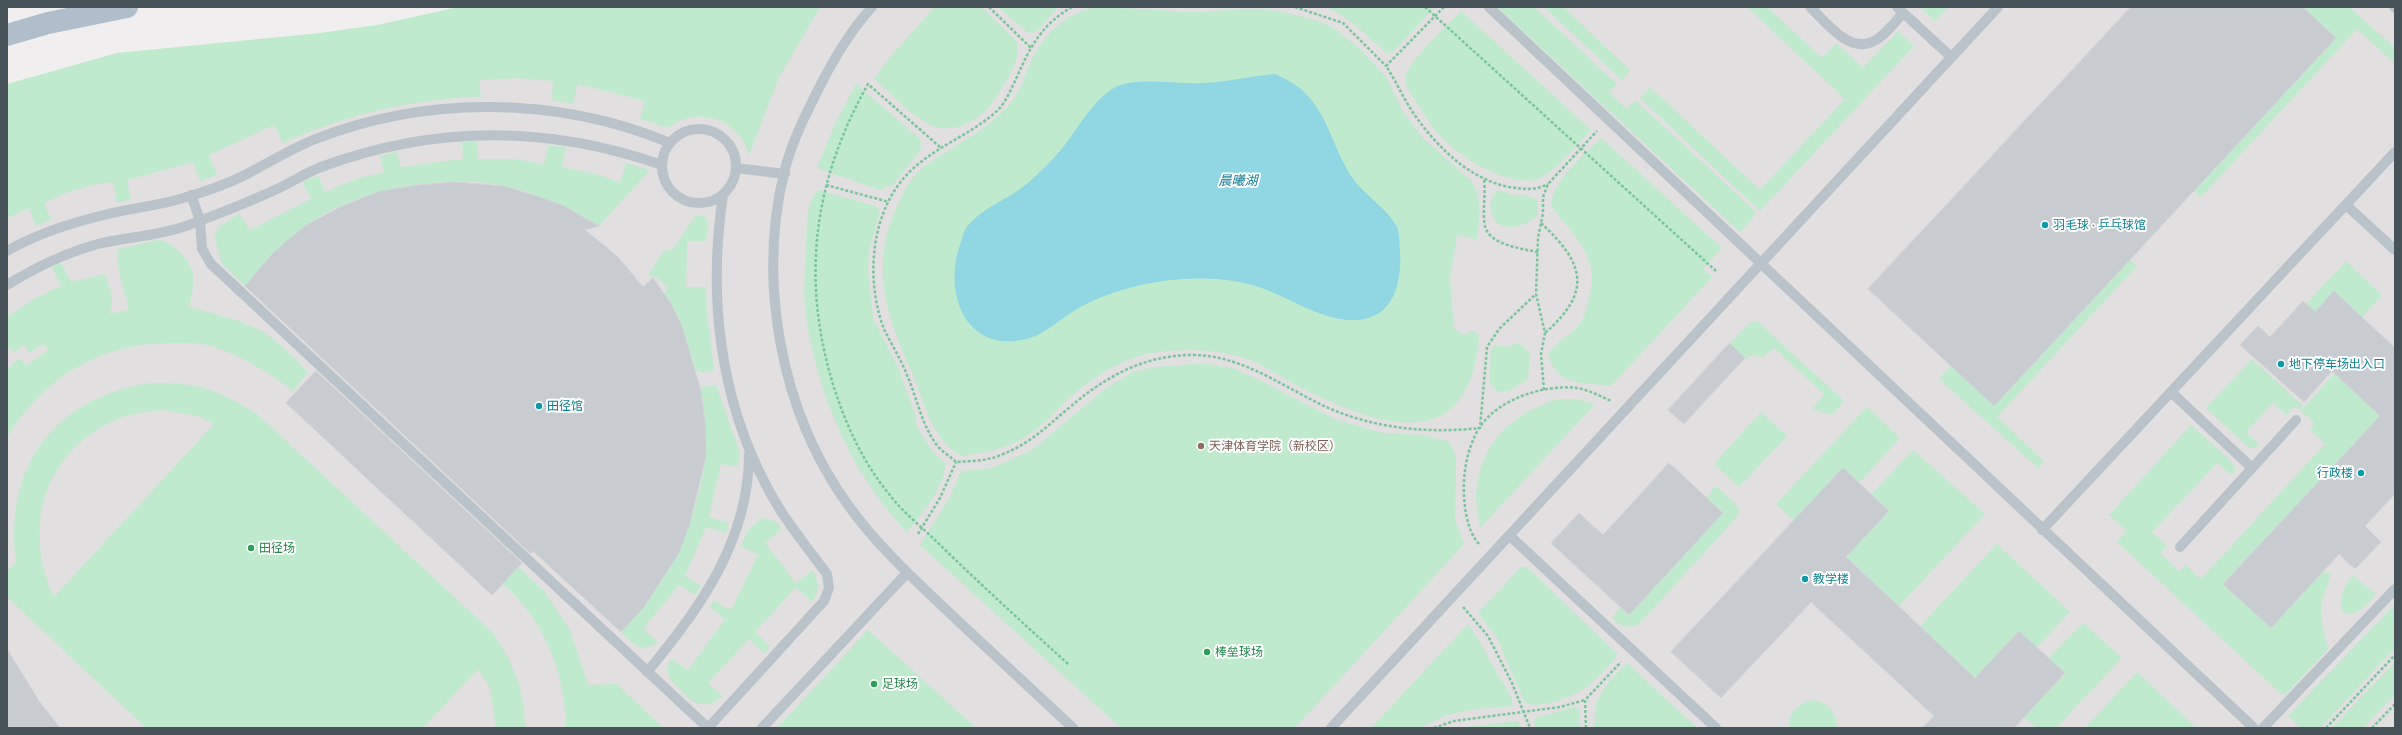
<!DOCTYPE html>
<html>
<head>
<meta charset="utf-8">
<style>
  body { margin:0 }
  #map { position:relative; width:2402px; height:735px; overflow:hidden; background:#f0eeee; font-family:Quicksand,sans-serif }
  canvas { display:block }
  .frame { position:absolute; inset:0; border:8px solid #475259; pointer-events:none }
</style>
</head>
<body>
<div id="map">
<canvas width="2402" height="735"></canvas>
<div class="frame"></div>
</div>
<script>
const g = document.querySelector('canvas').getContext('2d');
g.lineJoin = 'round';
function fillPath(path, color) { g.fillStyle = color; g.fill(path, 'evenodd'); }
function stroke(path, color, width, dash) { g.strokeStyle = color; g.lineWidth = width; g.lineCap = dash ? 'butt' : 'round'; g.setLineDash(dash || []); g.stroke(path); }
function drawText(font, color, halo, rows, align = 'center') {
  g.font = font + ' Quicksand,"Noto Sans SC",sans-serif'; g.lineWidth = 4; g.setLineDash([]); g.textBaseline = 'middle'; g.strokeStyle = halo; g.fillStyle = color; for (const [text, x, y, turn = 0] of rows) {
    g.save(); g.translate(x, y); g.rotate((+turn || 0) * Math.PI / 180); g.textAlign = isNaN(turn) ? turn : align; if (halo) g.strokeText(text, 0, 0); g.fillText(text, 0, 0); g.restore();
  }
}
const education = new Path2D(`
  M794 7H2395V728H7V165Z`);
const green = new Path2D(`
  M458 7H820L779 77 749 155C739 118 697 105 668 128L640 119 645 101 577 84 573 104 552 100 553 81 517 78 479 80 481 97C411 99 346 114 283 143L274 125 209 155 217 175 200 181 193 162 127 180 131 199 117 203 113 182C89 184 66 192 44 203L51 220 36 226 29 208 7 218V84L117 53 320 33 377 25Z
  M935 7H981L1018 43C1019 62 1008 79 997 96 981 121 952 139 923 121 905 110 890 92 874 79L890 57Z
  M998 7H1058L1036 32 1028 33Z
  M1099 7 1193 12 1253 9 1279 11 1319 21 1335 29 1361 50 1387 78 1403 112 1424 139 1471 181C1483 197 1479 221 1477 240L1457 234 1450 279 1454 329 1463 335 1473 331 1479 335C1470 462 1373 425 1294 384 1278 375 1262 364 1244 358 1215 349 1182 348 1152 353 1122 358 1090 379 1068 399 1053 414 1038 431 1018 441 1001 450 980 453 961 456 931 439 924 400 911 370 885 313 869 263 899 202 905 190 913 174 925 166 953 145 987 132 1010 104 1019 93 1024 78 1030 64 1042 36 1066 11 1099 7Z
  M1324 7H1435L1393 52 1387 53C1365 36 1351 16 1324 7Z
  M1497 7H1534L1617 84 1609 93 1627 109 1635 100 1757 213 1740 232Z
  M1544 7H1563L1630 70 1622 80Z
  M1747 7H1767L1822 58 1836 43 1863 68 1898 31 1914 46 1760 211 1640 98 1650 87 1760 190 1845 99Z
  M1920 7H1948L1935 21Z
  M2303 7H2349L2395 48V64L2357 29 2201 197 2194 191 2336 38Z
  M1461 11 1591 130C1580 141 1550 178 1535 180 1504 185 1459 157 1439 135 1431 126 1425 115 1418 105 1413 97 1405 89 1405 78 1406 63 1449 24 1461 11Z
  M856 84 920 139 921 149 893 185 880 190 817 168 835 124Z
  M1601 138 1722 248 1703 269 1712 277 1611 386C1583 382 1556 387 1548 354 1557 341 1572 335 1581 322 1585 317 1586 309 1588 302 1602 258 1575 238 1551 206 1553 179 1583 157 1601 138Z
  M477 141V159H513L544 164 548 146 566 147 562 167 595 174 620 182 626 163 647 169 648 172 599 226C569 209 539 194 505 186 443 173 356 189 305 226 282 243 263 264 245 286L222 264 214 236 220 226 239 214 250 230 311 199 302 182 318 176 325 192 356 179 384 172 380 156 397 152 400 167 463 159 462 142Z
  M818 190 876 206 880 211 869 250 868 271 873 318 900 372 915 414 917 427 932 451 945 463C946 486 921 515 907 532 852 475 817 394 806 315 803 293 805 271 806 249 807 230 805 205 818 190Z
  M1499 190 1513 195H1525L1538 200V214C1531 224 1507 233 1496 222 1489 214 1488 195 1499 190Z
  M695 216H705L708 224 706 241H687L686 287H706L707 314 714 370 704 372 696 371 685 337 671 325 679 320 665 295 667 287 658 278 648 275 663 252 673 249Z
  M159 240C174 243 191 260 193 275 195 285 190 298 190 307 214 314 239 319 261 331 279 341 294 358 308 372L293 391C268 372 242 356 211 346 198 342 183 343 169 343 98 344 44 378 7 437V370L19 358 26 365 48 350 44 344 29 353 24 344 15 352 7 347V317L34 299 61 286 52 267 61 263 71 282 105 274C109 287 116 302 109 314L129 310 117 262V249Z
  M2130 260 2137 266 1997 417 2044 461 2038 468 1939 379 1951 366 1994 406Z
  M2346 261 2382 295 2362 317 2334 291 2315 312 2306 304Z
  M1752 321 1758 322 1844 401 1832 415 1812 409 1824 394 1774 348 1762 357 1753 355 1745 358 1730 343Z
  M1515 344H1520L1530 353 1528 379 1509 391 1497 392 1489 382 1491 351 1494 345 1509 347Z
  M2252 359 2303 406 2299 410 2294 406 2287 415 2273 403 2246 432 2259 444 2257 448H2249L2206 408Z
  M1203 363 1232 368 1251 376 1337 420 1383 433 1423 435 1450 442 1456 457 1455 519 1464 544 1295 728H1121L920 545 950 497 961 471 992 468 1032 450 1106 388 1133 372 1155 367Z
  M2334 374 2367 404 2384 413 2223 583 2271 628 2323 572 2331 574 2321 604 2322 624 2328 649 2286 694 2280 693 2117 542 2127 531 2109 515 2191 425 2228 458 2235 468V472L2230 474 2217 463 2152 532 2167 546 2160 553 2179 572 2186 565 2201 579 2325 444 2310 429 2315 424 2301 411Z
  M313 375 544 591 570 630 588 685 617 684 663 728H566C565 673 545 621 503 584L492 595 286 403Z
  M149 383C196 382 218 389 257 414L493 633C513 662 525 692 525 728H496L490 688 478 669 423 728H146L7 597V571L16 562C4 466 54 399 149 383ZM164 410 198 416 214 424 54 597C21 525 45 449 120 418 134 413 150 411 164 410Z
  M716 385 740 453 738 467 721 464 709 517 729 523 726 533 706 527 685 576 701 586 695 595 679 585 643 629 658 642C641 654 634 645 621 632 683 566 720 479 700 387Z
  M1559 399H1574L1595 404 1480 528C1479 518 1476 508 1476 498 1477 446 1511 413 1559 399Z
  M1867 407 1900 438 1859 483 1842 469 1794 521 1776 504Z
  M1761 412 1787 436 1739 487 1714 464Z
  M1913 450 1985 514 1899 606 1846 557 1871 495Z
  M1716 486 1736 504 1739 511 1737 517 1639 624C1627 629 1620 627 1612 618L1621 607 1629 615 1723 513 1706 498Z
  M762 518 777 522 782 529 765 543 796 583 813 570C818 584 821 588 812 602L796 587 755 632 770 647 764 653 749 639 708 683 723 697 710 704H698L687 697 669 678 667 665 672 659 688 670 725 619 710 607 713 601 731 610 758 555 741 546 748 530Z
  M1997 544 2070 612 2037 647 2019 631 1975 678 1920 626Z
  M1521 567H1527L1617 654C1611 666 1596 679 1585 688 1575 696 1533 712 1524 701L1497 638 1478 613Z
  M2352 575 2376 594C2366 605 2359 617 2343 612 2337 599 2345 587 2352 575Z
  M2395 604V648L2320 728H2301L2288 716Z
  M2083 623 2122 658 2056 728H2037L2024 717 2065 674 2049 658Z
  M1468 624C1480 640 1487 656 1497 673 1504 685 1511 692 1513 706L1476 709 1447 715 1419 728H1371Z
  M868 630 976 728H777Z
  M2395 662V694L2363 728H2332Z
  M1627 663 1697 728H1594L1596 702 1608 683Z
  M2137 672 2196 728H2085Z
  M1815 700C1830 704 1837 713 1837 728H1790C1787 711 1801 702 1815 700Z
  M1574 707 1579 709 1580 728H1536L1534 722 1536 718Z
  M1517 721 1523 728H1457Z`);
const water = new Path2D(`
  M1275 74C1324 94 1325 130 1348 171 1360 193 1384 205 1396 225 1400 231 1399 242 1400 249 1402 281 1395 319 1355 320 1324 322 1289 297 1259 287 1203 269 1122 281 1072 312 1059 321 1041 336 1026 339 966 354 943 293 960 245 962 240 963 233 966 228 982 207 1010 199 1029 182 1039 173 1050 163 1059 152 1077 132 1090 102 1114 88 1135 76 1177 85 1203 83 1227 82 1251 76 1275 74Z`);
const building = new Path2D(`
  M2131 7H2303L2336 38 1994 406 1868 289Z
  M455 182 504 186 543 198 564 206 599 226 585 230 617 256 643 287 653 278 670 302 682 326 701 391 705 421 706 456 690 523 679 553 644 607 621 632 533 551 531 554 245 286 273 253 289 239 305 226 340 207 380 191 418 185Z
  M2334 291 2395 348V494L2365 526 2381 542 2355 569 2339 554 2271 628 2223 584 2380 416 2332 371 2304 402 2240 345 2258 326 2270 337 2303 301 2315 312Z
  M1730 343 1745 358 1684 424 1668 410Z
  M316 371 522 563 492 595 286 403Z
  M1669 463 1723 513 1629 615 1551 543 1579 513 1603 535Z
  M1843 468 1889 511 1846 557 1975 678 2019 631 2065 673 2014 728H1922L1934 716 1811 602 1721 698 1671 652Z
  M7 649 39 701 60 728H7Z`);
const path = new Path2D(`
  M989 7 1031 48
  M1072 7C1041 25 1030 47 1016 79 1011 89 1006 102 998 110 969 137 929 148 903 179 870 218 866 282 884 329 891 344 901 359 907 375 917 398 921 423 936 444 941 451 950 456 956 462 971 461 987 461 1001 455 1031 443 1046 427 1070 407 1105 377 1144 355 1192 355 1240 355 1279 384 1320 404 1369 428 1426 434 1480 428L1487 347 1499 329 1536 294
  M1295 7 1343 23 1386 66
  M1425 7 1716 271
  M1444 7 1386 66C1396 81 1403 98 1414 114 1436 146 1469 179 1509 187 1524 189 1534 191 1548 184
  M940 147 868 84C814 180 801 276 832 381 845 424 864 465 893 499 906 515 923 528 937 542 980 584 1024 624 1068 664
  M1484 180C1486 195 1482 212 1485 226 1489 245 1523 249 1538 252
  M826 185 889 202
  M1541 223C1584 263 1593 291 1545 333
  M1544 390 1541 354 1545 333 1536 294 1538 238 1543 213V197L1548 184 1597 131
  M918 534 940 498 956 462
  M1479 544C1468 532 1465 512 1464 496 1463 472 1467 449 1479 428 1498 399 1544 384 1577 388 1589 390 1600 396 1611 401
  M1463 607 1488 636 1512 683 1530 728
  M1434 728 1454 721 1560 707 1585 700
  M1586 728 1585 700 1621 662
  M2326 728 2395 655
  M2372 728 2395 704`);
const service = new Path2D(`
  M872 7C851 30 836 55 822 82 808 110 793 138 785 169 757 280 780 411 848 505 879 548 918 583 957 620 996 656 1034 692 1073 728
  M1489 7 2254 728
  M1810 7C1829 25 1852 58 1879 38 1888 31 1896 21 1903 13
  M1897 7 1951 57
  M2394 7 2395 8
  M662 166a37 37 0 1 1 74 0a37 37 0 1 1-74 0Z
  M736 168 785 174
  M191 195 200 220 202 249 211 264 708 728
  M2346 205 2395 250
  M7 251C38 233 74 222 108 214 132 208 156 206 180 199 201 193 225 185 245 175 268 163 289 150 313 140 426 95 558 96 670 143
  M7 285C36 267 65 253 98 244 127 237 157 236 186 226 216 215 246 203 275 190 291 183 305 173 321 167 434 125 548 125 662 165
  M2171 392 2252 468
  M2042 530 2395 152
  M1510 536 1716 728
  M2180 547 2296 420
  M647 672C700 609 749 540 749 454
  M708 728 824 601 829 588 827 574C806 546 783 518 767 487 719 397 708 295 723 195
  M762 728 907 573
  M1331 728 1998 7
  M2263 728 2395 589`);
const primary = new Path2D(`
  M7 35 48 23 127 7`);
const markers = [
  [2045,225,4,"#0f9aa8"],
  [2281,364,4,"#0f9aa8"],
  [539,406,4,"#0f9aa8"],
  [1201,446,4,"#8d6e63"],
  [2361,473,4,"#0f9aa8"],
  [251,548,4,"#2e9e5b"],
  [1805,579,4,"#0f9aa8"],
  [1207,652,4,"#2e9e5b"],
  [874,684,4,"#2e9e5b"]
];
const cultureNames = [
  ["羽毛球 · 乒乓球馆",2053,225],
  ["地下停车场出入口",2289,364],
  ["田径馆",547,406],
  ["行政楼",2353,473,"right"],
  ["教学楼",1813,579]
];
const educationNames = [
  ["天津体育学院（新校区）",1209,446]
];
const leisureNames = [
  ["田径场",259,548],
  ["棒垒球场",1215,652],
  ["足球场",882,684]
];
const waterNames = [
  ["晨曦湖",1238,181]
];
fillPath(education, '#e1dfdf');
fillPath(green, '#bfeace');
fillPath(water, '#90d6e3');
fillPath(building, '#c8cbd0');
stroke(building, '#d2d4d9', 1);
stroke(path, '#7ac59d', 2.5, [3, 2]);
stroke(service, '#bac3c9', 10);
stroke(primary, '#afbeca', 22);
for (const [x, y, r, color] of markers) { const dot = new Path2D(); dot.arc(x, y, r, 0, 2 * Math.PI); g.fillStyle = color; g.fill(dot); stroke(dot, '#fff', 1.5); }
drawText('12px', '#0d838f', '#fff', cultureNames, 'left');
drawText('12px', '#785e54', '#fff', educationNames, 'left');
drawText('12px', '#27864d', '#fff', leisureNames, 'left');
drawText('italic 13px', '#198094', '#fff', waterNames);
</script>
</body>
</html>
